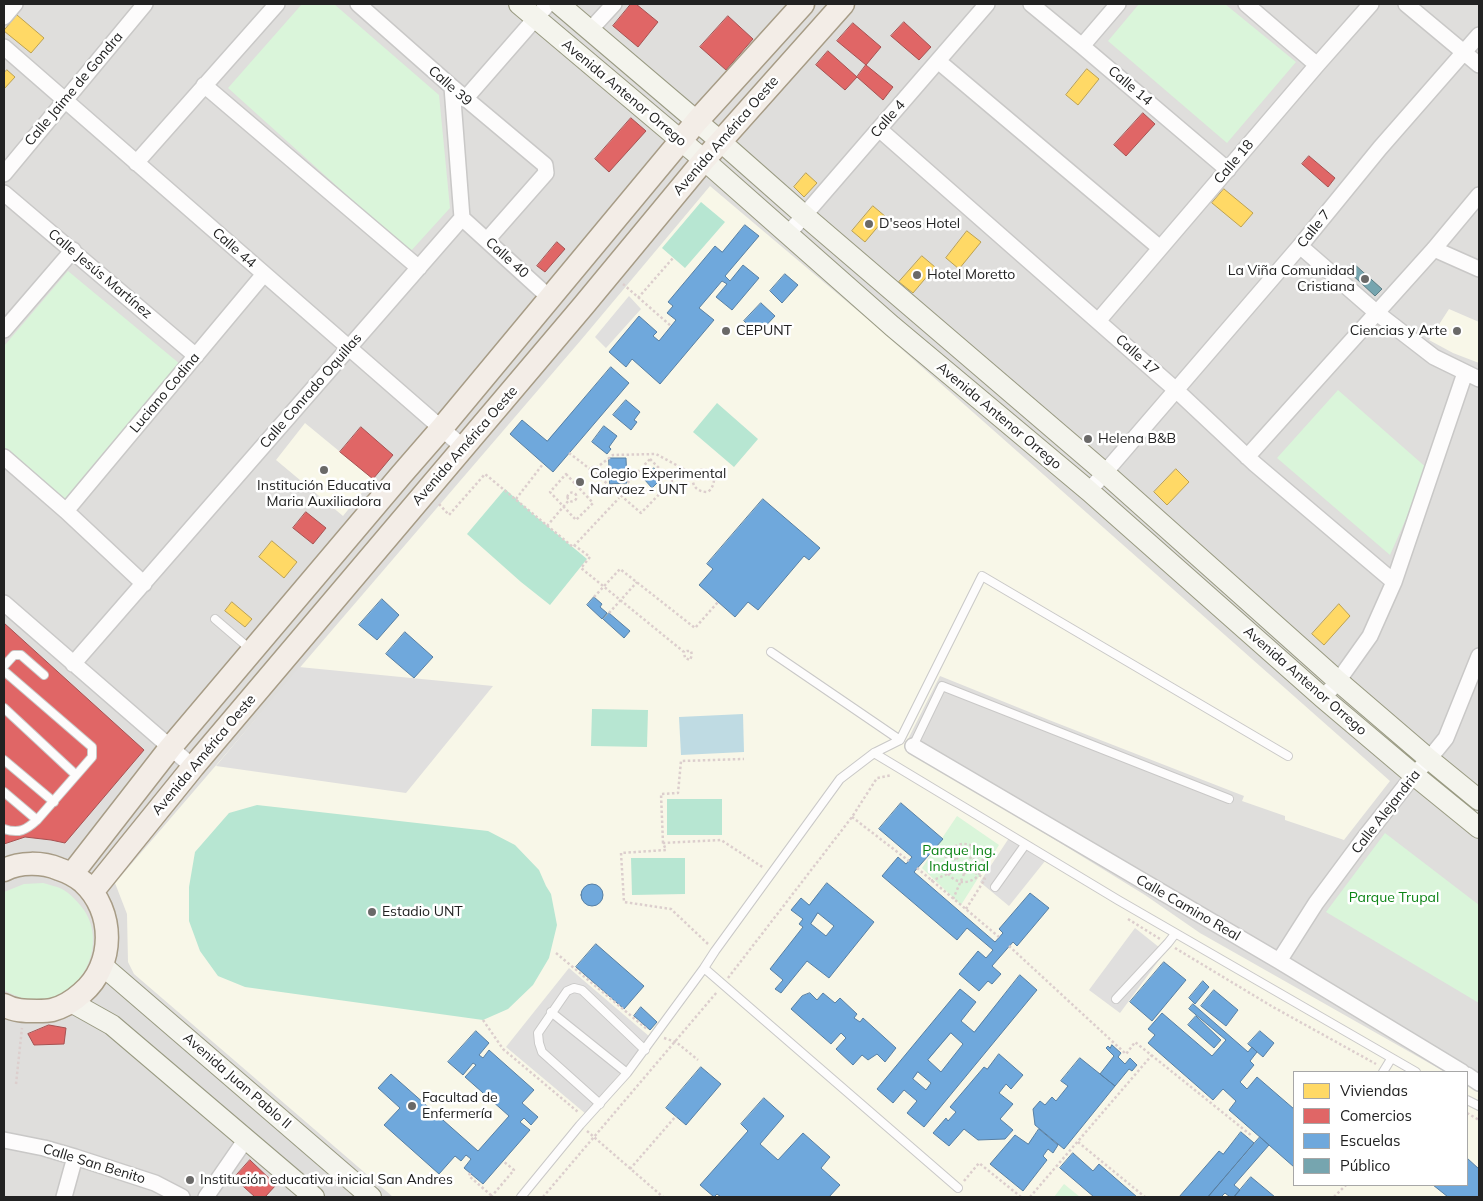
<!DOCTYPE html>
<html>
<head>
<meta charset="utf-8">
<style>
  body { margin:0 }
  #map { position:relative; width:1483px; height:1201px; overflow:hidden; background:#f0eeeb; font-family:Mulish,sans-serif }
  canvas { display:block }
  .frame { position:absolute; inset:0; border:5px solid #222; pointer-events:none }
  .legend { position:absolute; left:1293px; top:1071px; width:175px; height:115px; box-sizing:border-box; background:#fff; border:1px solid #a7a7a7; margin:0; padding:6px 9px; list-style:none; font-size:15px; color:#222 }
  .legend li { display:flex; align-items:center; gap:10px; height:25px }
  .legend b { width:25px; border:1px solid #a7a7a7 }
</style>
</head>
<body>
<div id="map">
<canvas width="1483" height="1201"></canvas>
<div class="frame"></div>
<ul class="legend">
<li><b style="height:14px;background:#ffd966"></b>Viviendas</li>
<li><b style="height:14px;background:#e06666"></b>Comercios</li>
<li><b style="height:14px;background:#6fa8dc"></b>Escuelas</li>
<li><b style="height:14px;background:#76a5af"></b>Público</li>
</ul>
</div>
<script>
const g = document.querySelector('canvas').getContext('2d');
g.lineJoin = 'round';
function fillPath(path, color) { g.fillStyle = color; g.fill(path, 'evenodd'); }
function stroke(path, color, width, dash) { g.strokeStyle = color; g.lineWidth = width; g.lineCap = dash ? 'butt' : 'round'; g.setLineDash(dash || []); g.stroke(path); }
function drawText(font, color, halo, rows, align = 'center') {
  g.font = font + ' Mulish,sans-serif'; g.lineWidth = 5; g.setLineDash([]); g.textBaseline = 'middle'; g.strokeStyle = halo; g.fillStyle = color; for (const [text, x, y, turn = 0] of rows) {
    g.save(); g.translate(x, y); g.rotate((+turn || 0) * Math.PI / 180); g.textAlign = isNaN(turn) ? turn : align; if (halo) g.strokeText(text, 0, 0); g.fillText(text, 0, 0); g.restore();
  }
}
const residential = new Path2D(`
  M4 4H1479V1197H4ZM1294 1072H1467V1185H1294Z`);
const education = new Path2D(`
  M710 186 871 322 1390 781 1344 840 1285 820V816L1242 801 1244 796 1049 720 940 676 904 747 1145 895 1200 933 1445 1072H1294V1185H1467V1084L1479 1092V1197H393L134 974 128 962 127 914 115 883 581 340Z
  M1449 309 1479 322V363L1453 353 1429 340Z
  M305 423 373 479 343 516 276 460Z`);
const park = new Path2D(`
  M302 4H334L439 95 450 208 410 252 228 88Z
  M1139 4H1225L1296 62 1227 143 1108 41Z
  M68 271 180 364 62 507 4 459V346Z
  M1338 390 1428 469 1390 555 1277 458Z
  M957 816 999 845 961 905 922 868Z
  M1385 833 1479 905V1003L1326 912Z
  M43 883C49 885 56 886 62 889 71 894 78 902 84 910 109 947 79 1003 33 1000 22 999 13 995 4 990V892L24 884Z
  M1064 1184 1080 1197H1054Z`);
const pitch = new Path2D(`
  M701 202 725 222 685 268 662 248Z
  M717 403 758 439 734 467 693 432Z
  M505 489 533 514 587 559 550 605 521 582 467 534Z
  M592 709 648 710 647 747 591 746Z
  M667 799H722V835H667Z
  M257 805 488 831 515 845 539 870 546 886 551 894 557 925 549 958 533 985 508 1009 483 1020 245 987 218 976 200 951 189 921V887L195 852 229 813Z
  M631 858H685V894L632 895Z`);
const parking = new Path2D(`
  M629 296 641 309 606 348 595 337Z
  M299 667 493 686 406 793 216 766Z
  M1009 838 1045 861 1009 906 980 882Z
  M1135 928 1165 952 1120 1013 1089 990Z
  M569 968 650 1037 586 1114 506 1047Z`);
const water = new Path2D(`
  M743 714 744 752 681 755 679 717Z`);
const homes = new Path2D(`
  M17 15 44 38 31 53 4 31Z
  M1087 69 1099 79 1078 105 1066 95Z
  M7 70 15 77 4 89V73Z
  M806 173 817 183 804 197 794 187Z
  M1224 189 1253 213 1241 227 1212 203Z
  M873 206 886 217 865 242 852 231Z
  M967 231 981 242 959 269 946 258Z
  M922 256 935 267 913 293 899 282Z
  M1176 469 1189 482 1167 505 1154 492Z
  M272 541 297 562 284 578 259 557Z
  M232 602 252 619 245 627 225 611Z
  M1339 604 1350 616 1324 645 1312 634Z`);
const shops = new Path2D(`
  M631 4H636L658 22 638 47 613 26Z
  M728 16 753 39 726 70 700 47Z
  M904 22 931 47 919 60 891 36Z
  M853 23 881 47 866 65 837 41Z
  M828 51 857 77 845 90 816 65Z
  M866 65 893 87 883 100 857 77Z
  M1143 113 1155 124 1126 156 1114 145Z
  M631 118 646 131 609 172 595 159Z
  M1309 156 1335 178 1328 187 1302 164Z
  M557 242 565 249 545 272 537 266Z
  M361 427 393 455 373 479 340 452Z
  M306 512 326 528 313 544 293 528Z
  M4 623 144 750 65 843 51 840 25 837 4 844Z
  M49 1025 66 1028 64 1044 34 1045 28 1034Z
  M250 1160 276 1185 265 1197H255L234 1178Z`);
const schools = new Path2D(`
  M745 225 759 236 725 276 730 281 743 265 759 278 732 310 716 297 727 284 722 281 699 308 714 320 660 384 632 359 626 367 609 352 639 316 657 332 653 336 659 341 676 320 667 313 673 306 668 302 715 246 722 252Z
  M785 274 798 285 782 303 770 291Z
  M761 303 775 316 758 334 744 321Z
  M611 367 629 383 553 472 510 434 522 420 547 441Z
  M626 400 640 412 634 420 637 422 631 430 613 415Z
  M604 426 617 436 609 447 611 449 607 454 592 442Z
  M609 458H626L627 483 610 484Z
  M654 468 663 477 652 488 644 479Z
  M763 499 820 548 809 560 804 556 758 610 748 602 735 617 699 585 713 569 707 564Z
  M594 597 602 604 600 607 607 613 602 619 587 605Z
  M382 599 399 615 377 640 359 625Z
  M609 613 630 631 624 638 603 619Z
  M405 632 433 657 414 678 386 654Z
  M901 803 943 839 914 872 995 942 1003 933 999 929 1030 893 1049 908 1017 946 1013 942 992 966 1001 974 992 984 988 981 979 991 959 974 978 951 986 958 993 950 967 928 957 940 882 876 898 857 906 864 912 857 879 829Z
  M827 883 874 922 829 978 807 961 781 993 775 989 783 980 770 969 803 927 799 924 803 919 791 910 801 898 809 905ZM818 913 834 926 826 936 811 924Z
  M581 895a11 11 0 1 1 22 0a11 11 0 1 1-22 0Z
  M596 944 644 986 624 1009 576 967Z
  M1164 962 1186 980 1152 1021 1130 1002Z
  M1020 975 1037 990 924 1127 907 1113 917 1101 904 1090 893 1103 877 1089 960 989 976 1002 961 1021 974 1032ZM951 1033 963 1044 941 1072 928 1060ZM918 1072 931 1083 926 1090 913 1079Z
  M1203 981 1209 987 1195 1004 1189 998Z
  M1214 990 1238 1010 1226 1026 1201 1006Z
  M810 993 817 1000 823 993 835 1003 840 998 857 1014 854 1018 860 1022 863 1018 896 1048 885 1062 877 1054 868 1060 862 1055 853 1065 836 1049 846 1038 841 1033 831 1044 791 1009 802 996Z
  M1193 1004 1248 1052 1252 1047 1257 1052 1250 1061 1254 1065 1240 1082 1247 1089 1257 1077 1294 1109V1167L1229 1110 1236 1101 1223 1089 1213 1100 1148 1043 1155 1035 1148 1029 1162 1013 1212 1056 1226 1040 1189 1009Z
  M641 1007 657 1022 650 1030 634 1016Z
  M1196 1016 1221 1040 1214 1048 1188 1025Z
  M476 1031 489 1043 479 1055 483 1058 489 1050 534 1090 522 1103 538 1117 531 1125 524 1118 520 1122 530 1130 483 1184 464 1168 471 1159 466 1155 461 1161 455 1156 439 1174 384 1125 400 1108 378 1088 391 1074 478 1151 509 1116 465 1077 476 1065 473 1063 463 1075 448 1062Z
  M1260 1031 1274 1043 1263 1057 1248 1044Z
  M1112 1045 1121 1053 1118 1057 1125 1064 1130 1058 1137 1065 1132 1071 1129 1069 1115 1086 1100 1074 1114 1056 1106 1048 1108 1046 1110 1048Z
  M999 1054 1023 1075 1011 1089 1006 1084 999 1093 1013 1104 1000 1119 1013 1130 1005 1139 978 1140 964 1129 949 1146 933 1133 946 1118 948 1121 956 1112 950 1107 984 1067 987 1069Z
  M1080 1058 1115 1086 1064 1149 1035 1125 1033 1109 1040 1101 1045 1105 1052 1097 1056 1101 1068 1086 1061 1081Z
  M701 1067 721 1084 686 1125 666 1108Z
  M764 1098 784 1116 760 1144 778 1160 803 1133 830 1157 821 1168 840 1185 829 1197H721L717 1194 714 1197 700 1185 748 1131 741 1124Z
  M1039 1129 1058 1145 1053 1153 1048 1149 1043 1156 1047 1160 1023 1191 990 1164 1015 1135 1028 1144Z
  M1241 1132 1254 1143 1208 1197H1179L1219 1151 1223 1154Z
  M1260 1137 1269 1145 1234 1185 1240 1190 1234 1197H1230L1225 1193 1221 1197H1208Z
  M1073 1153 1093 1171 1099 1164 1137 1197H1094L1060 1168Z
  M1467 1158 1479 1169V1197H1448L1433 1185H1467Z
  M1251 1177 1275 1197H1234Z`);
const public = new Path2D(`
  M1353 263 1382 289 1375 296 1347 270Z`);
const path = new Path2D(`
  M623 284 671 326
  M638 298 673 258
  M569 453 590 469 589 472 591 476 597 475 598 470 593 467 590 469
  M650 459 672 481 641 513 618 493Z
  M596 468 613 455 656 454 693 474C691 485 696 492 708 492 717 484 716 471 703 469L693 474
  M566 474 593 503 576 520 550 492Z
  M597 475 618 493
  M567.5 497a4.5 4.5 0 1 1 9 0a4.5 4.5 0 1 1-9 0Z
  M516 499 543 464
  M439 504 449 515 485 474 573 547 619 498
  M547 526 569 500
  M574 545 590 557 581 568 684 652 685 658 690 660 692 655 691 651H687L684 652
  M594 597 620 569 695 628 718 602
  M609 613 637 582
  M852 817 909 861
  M663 843 661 794 678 793 681 761 744 759
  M945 863a19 19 0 1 1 38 0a19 19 0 1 1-38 0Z
  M941 850 956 860
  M955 864a9 9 0 1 1 18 0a9 9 0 1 1-18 0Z
  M968 855 970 845
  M973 860 981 855
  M917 868 999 937
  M931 881 957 870
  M953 899 964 874
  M966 909 985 879 971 870
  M1128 919 1160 939
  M708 944 671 909 624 902 621 853 666 850 663 843 721 840 764 868
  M1009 946 1126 1054 1135 1042 1252 1136
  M1175 948 1273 1007 1376 1064
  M556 953 648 1030
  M728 978 852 817 877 778 892 775
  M483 1020 503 1049 578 1112
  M664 1038 676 1042 698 1060
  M16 1084 22 1028
  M1467 1113 1479 1120
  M587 1131 663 1197
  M1078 1142 1145 1197
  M630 1169 676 1116
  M470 1173 469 1176 492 1196
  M964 1181 979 1163 1021 1197
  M491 1197 514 1170 503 1161
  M543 1197 717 992
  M1030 1197 1152 1055
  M1334 1197 1346 1185`);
const lane = new Path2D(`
  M215 619 250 649
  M771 652 900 740
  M4 666 14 655H21L44 675
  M4 671 92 747V757L37 820 4 792
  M4 708 76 775
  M913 746 942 686 1229 799
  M874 753 1118 900 1416 1072
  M4 760 54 802
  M4 829C19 834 26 830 37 820
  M995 887 1025 845
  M704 968 958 1188
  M1116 999 1168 943 1175 934
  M551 1012 627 1073
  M1383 1072 1391 1059
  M1467 1100 1479 1106
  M600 1104 542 1052 539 1043 538 1033 567 991 574 988 582 990 645 1050
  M521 1197 580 1125 627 1073 704 968 715 951 840 779 874 753 900 740 982 576 1288 756`);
const street = new Path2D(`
  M358 4 452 87 545 165 546 173 487 240
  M1031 4 1082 46 1228 170
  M1246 4 1317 65
  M1406 4 1479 65
  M4 17 15 4
  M590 30 614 4
  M1082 46 1118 4
  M4 47 464 448
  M938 61 1160 248
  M204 85 419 268
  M465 99 548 4
  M879 129 1176 390 1255 464 1394 582
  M136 163 277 4
  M4 174 145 4
  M4 193 196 356
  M462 218 551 299
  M788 234 987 4
  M1300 246 1377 313 1434 357 1479 379
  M1434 249 1479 269
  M1098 321 1317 65 1371 4
  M4 330 73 250
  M4 457 66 511 144 584
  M1247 457 1434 249 1479 195
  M1089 491 1300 246 1380 148 1479 35
  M66 511 264 274
  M4 603 193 767
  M73 664 462 218 452 87
  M1323 698 1338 681 1370 636 1394 582 1465 373
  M913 746 1279 961 1462 1072
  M1279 961 1316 903 1365 837 1414 775 1429 759 1446 738 1479 656
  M1467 1075 1479 1083
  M4 1140 44 1148 75 1157 155 1183 182 1197
  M64 1197 75 1157
  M206 1197 246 1139`);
const secondary = new Path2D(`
  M519 4 704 160 892 326 1089 491 1323 698 1414 775 1479 828
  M559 4 720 141 805 216 1105 473 1338 681 1429 759 1479 800
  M103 966 371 1197
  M71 1002 112 1025 314 1197`);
const primary = new Path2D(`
  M4 870C20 862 42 862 59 869 68 872 76 876 83 882 115 911 115 965 82 993 73 1001 64 1007 52 1010 48 1011 42 1011 37 1011 25 1011 14 1011 4 1005
  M72 874 170 748 401 475 441 429 697 121 803 4
  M92 892 193 767 584 305 704 160 843 4`);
const markers = [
  [869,224,5,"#6a6968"],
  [917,275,5,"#6a6968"],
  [1365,279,5,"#6a6968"],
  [726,331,5,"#6a6968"],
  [1457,331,5,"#6a6968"],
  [1088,439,5,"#6a6968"],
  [324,470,5,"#6a6968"],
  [580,482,5,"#6a6968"],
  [372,912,5,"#6a6968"],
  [412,1106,5,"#6a6968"],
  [190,1180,5,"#6a6968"]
];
const streetNames = [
  ["Calle 39",450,86,41],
  ["Calle 14",1130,86,40],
  ["Calle Jaime de Gondra",74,89,-50],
  ["Avenida Antenor Orrego",624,93,40],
  ["Calle 4",888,119,-49],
  ["Avenida América Oeste",726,136,-49],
  ["Calle 18",1234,162,-50],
  ["Calle 7",1314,229,-51],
  ["Calle 44",234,248,41],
  ["Calle 40",507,258,42],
  ["Calle Jesús Martínez",100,274,40],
  ["Calle 17",1137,355,42],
  ["Calle Conrado Oquillas",311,391,-49],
  ["Luciano Codina",165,393,-50],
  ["Avenida Antenor Orrego",999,416,40],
  ["Avenida América Oeste",465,446,-49],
  ["Avenida Antenor Orrego",1305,681,41],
  ["Avenida América Oeste",204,755,-50],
  ["Calle Alejandria",1386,812,-52],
  ["Calle Camino Real",1188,908,30],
  ["Avenida Juan Pablo II",237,1081,41],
  ["Calle San Benito",94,1164,17]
];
const poiNames = [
  ["D'seos Hotel",879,224],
  ["La Viña Comunidad",1355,271,"right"],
  ["Cristiana",1355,287,"right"],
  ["Hotel Moretto",927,275],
  ["CEPUNT",736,331],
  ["Ciencias y Arte",1447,331,"right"],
  ["Helena B&B",1098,439],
  ["Colegio Experimental",590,474],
  ["Narvaez - UNT",590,490],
  ["Institución Educativa",324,486,"center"],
  ["Maria Auxiliadora",324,502,"center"],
  ["Estadio UNT",382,912],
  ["Facultad de",422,1098],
  ["Enfermería",422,1114],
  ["Institución educativa inicial San Andres",200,1180]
];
const parkNames = [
  ["Parque Ing.",959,851],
  ["Industrial",959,867],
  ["Parque Trupal",1394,898]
];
fillPath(residential, '#dfdedc');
fillPath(education, '#f8f7e8');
fillPath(park, '#daf5da');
fillPath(pitch, '#b7e6d2');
fillPath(parking, '#e0dfde');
fillPath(water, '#bfdbe3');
fillPath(homes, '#ffd966');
stroke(homes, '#bda252', 1);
fillPath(shops, '#e06666');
stroke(shops, '#a75252', 1);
fillPath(schools, '#6fa8dc');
stroke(schools, '#5880a4', 1);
fillPath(public, '#76a5af');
stroke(public, '#5d7e85', 1);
stroke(lane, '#c9c8c7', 10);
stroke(street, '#c9c8c7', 18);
stroke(secondary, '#999a82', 22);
stroke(primary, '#a79c86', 25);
stroke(path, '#dccecd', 2.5, [2.5, 2.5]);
stroke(lane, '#fdfcfc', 8);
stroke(street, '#fdfcfc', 15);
stroke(secondary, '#f4f4ed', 20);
stroke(primary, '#f3ede7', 22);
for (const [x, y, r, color] of markers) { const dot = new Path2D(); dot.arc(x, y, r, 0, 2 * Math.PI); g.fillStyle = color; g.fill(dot); stroke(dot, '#fff', 2); }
drawText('14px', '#222', '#fff', streetNames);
drawText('14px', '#222', '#fff', poiNames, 'left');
drawText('14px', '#0c8416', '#fff', parkNames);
</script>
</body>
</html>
